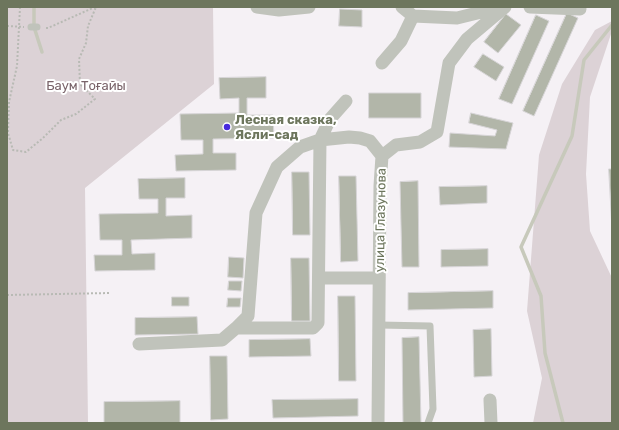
<!DOCTYPE html>
<html>
<head>
<meta charset="utf-8">
<style>
  body { margin:0 }
  #map { position:relative; width:619px; height:430px; overflow:hidden; background:#f5f1f5; font-family:Rubik,sans-serif }
  canvas { display:block }
  .frame { position:absolute; inset:0; border:8px solid #6d765d; pointer-events:none }
</style>
</head>
<body>
<div id="map">
<canvas width="619" height="430"></canvas>
<div class="frame"></div>
</div>
<script>
const g = document.querySelector('canvas').getContext('2d');
g.lineJoin = 'round';
function fillPath(path, color) { g.fillStyle = color; g.fill(path, 'evenodd'); }
function stroke(path, color, width, dash) { g.strokeStyle = color; g.lineWidth = width; g.lineCap = dash ? 'butt' : 'round'; g.setLineDash(dash || []); g.stroke(path); }
function drawText(font, color, halo, rows, align = 'center') {
  g.font = font + ' Rubik,sans-serif'; g.lineWidth = 4; g.setLineDash([]); g.textBaseline = 'middle'; g.strokeStyle = halo; g.fillStyle = color; for (const [text, x, y, turn = 0] of rows) {
    g.save(); g.translate(x, y); g.rotate((+turn || 0) * Math.PI / 180); g.textAlign = isNaN(turn) ? turn : align; if (halo) g.strokeText(text, 0, 0); g.fillText(text, 0, 0); g.restore();
  }
}
const green = new Path2D(`
  M7 7H213L214 84 85 188 88 423H7Z
  M612 21V31L590 97 586 174 590 231 612 278V423H533L542 378 527 311 539 155 562 84 595 30Z`);
const stream = new Path2D(`
  M34 7V27L42 52
  M563 423 545 353 541 296 521 247 572 136 584 60 612 25`);
const building = new Path2D(`
  M340 9 362 10V27L339 26Z
  M567 13 578 18 534 116 523 111Z
  M506 14 521 25 498 53 484 42Z
  M536 15 549 21 512 104 499 99Z
  M483 54 504 67 496 81 474 67Z
  M266 77V98H247V115H273L274 138 213 139V153H236V170L176 171 175 155 203 154V140H181L180 114 239 113V98L220 99 219 78Z
  M369 93H421V118H369Z
  M471 113 513 123 506 149 449 147 450 133 495 136 497 130 469 123Z
  M609 169H612V228Z
  M292 172H309L310 235H293Z
  M339 176H356L358 261 341 262Z
  M185 178V198H166V216L192 215V238L131 240 132 254 155 253V270L95 271 94 255H122V240H100L99 214 158 213V199H139L138 179Z
  M418 181 419 267H402L400 182Z
  M487 186V203L440 205 439 187Z
  M488 249V266L441 267V250Z
  M229 257 244 258 243 278 228 277Z
  M291 258H309L310 321H292Z
  M229 281H242L241 291 228 290Z
  M493 291V308L408 310V293Z
  M338 296H355L356 381H339Z
  M172 297H189V306H172Z
  M228 298H241L240 307H227Z
  M197 317 198 334 135 335V318Z
  M491 329 492 376 474 377 473 330Z
  M419 337 421 423H403L402 338Z
  M310 339 311 356 249 357V340Z
  M210 356H227L228 419 211 420Z
  M358 399V416L273 418 272 400Z
  M180 401V423H104V402Z`);
const path = new Path2D(`
  M20 7 17 66 9 102 8 133 13 150 26 152 43 138 61 120 76 114 95 99 80 84 79 59 86 43 88 26 96 7
  M7 26 24 27
  M46 28H48L95 7
  M7 295 110 293`);
const service = new Path2D(`
  M31 27H37
  M379 325 430 326 433 409 428 423`);
const minor = new Path2D(`
  M257 7 279 10 309 7
  M402 7 413 16 457 18 502 7
  M530 7 580 9
  M382 63 401 41 413 16
  M319 278H379
  M236 328 248 316 256 213 277 167 300 147 320 140 349 137 360 138 370 141 382 156
  M139 344 222 340 236 328H313L318 323 320 140 330 119 346 101
  M490 400 491 423
  M378 423 380 186 382 156 396 145 420 142 437 132 449 63 467 39 505 7`);
const markers = [
  [227,127,4,"#4729dd"]
];
const parkNames = [
  ["Баум Тоғайы",86,86]
];
const poiNames = [
  ["Лесная сказка,",235,120],
  ["Ясли-сад",235,135]
];
const streetNames = [
  ["улица Глазунова",381,220,-89]
];
fillPath(green, '#dcd2d6');
stroke(stream, '#c7c9bb', 3.5);
fillPath(building, '#b2b6a9');
stroke(building, '#d6d4d6', 1);
stroke(path, '#b8bab4', 2, [2, 2]);
stroke(service, '#c0c3bb', 7);
stroke(minor, '#c0c3bb', 13);
for (const [x, y, r, color] of markers) { const dot = new Path2D(); dot.arc(x, y, r, 0, 2 * Math.PI); g.fillStyle = color; g.fill(dot); stroke(dot, '#fff', 1.5); }
drawText('13px', '#796369', '#fff', parkNames);
drawText('bold 13px', '#6d765d', '#fff', poiNames, 'left');
drawText('13px', '#6d765d', '#fff', streetNames);
</script>
</body>
</html>
